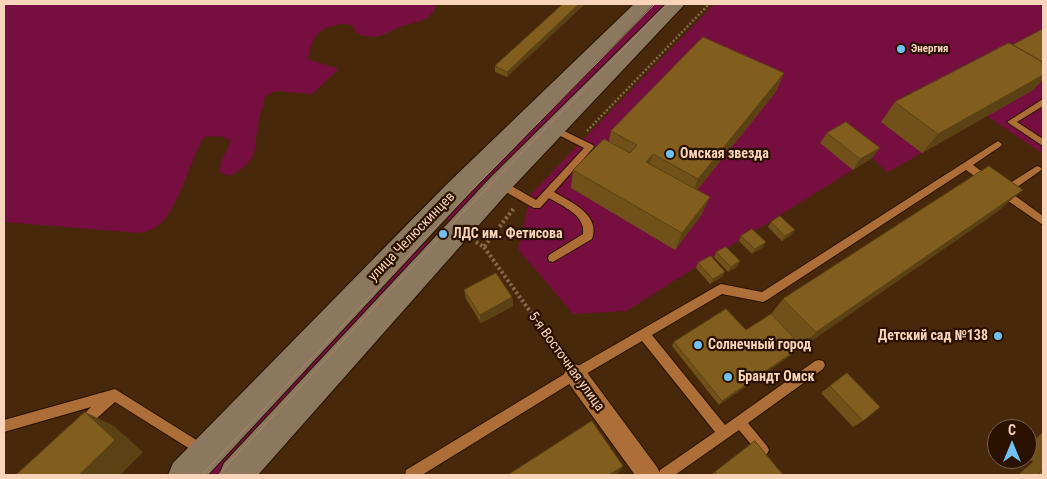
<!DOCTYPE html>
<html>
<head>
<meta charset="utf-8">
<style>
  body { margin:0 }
  #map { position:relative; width:1047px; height:479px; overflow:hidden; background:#48280a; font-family:"Roboto Condensed",sans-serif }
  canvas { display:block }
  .frame { position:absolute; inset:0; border:5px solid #f8d5ba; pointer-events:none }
  .north { position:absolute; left:987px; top:419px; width:50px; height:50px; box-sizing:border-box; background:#2a1100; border:1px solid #7c5f4a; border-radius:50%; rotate:0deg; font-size:14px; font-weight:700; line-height:20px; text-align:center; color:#f8d5ba }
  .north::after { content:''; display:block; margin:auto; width:18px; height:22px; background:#72c1f5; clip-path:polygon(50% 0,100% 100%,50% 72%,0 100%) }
</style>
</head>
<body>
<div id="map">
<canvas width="1047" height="479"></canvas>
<div class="frame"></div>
<div class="north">С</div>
</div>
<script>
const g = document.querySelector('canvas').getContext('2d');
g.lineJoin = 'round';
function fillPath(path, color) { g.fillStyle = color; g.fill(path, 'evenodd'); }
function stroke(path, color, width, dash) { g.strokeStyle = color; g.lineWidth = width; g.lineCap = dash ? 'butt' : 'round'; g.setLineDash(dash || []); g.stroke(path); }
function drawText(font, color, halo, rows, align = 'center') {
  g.font = font + ' "Roboto Condensed",sans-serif'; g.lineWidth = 4.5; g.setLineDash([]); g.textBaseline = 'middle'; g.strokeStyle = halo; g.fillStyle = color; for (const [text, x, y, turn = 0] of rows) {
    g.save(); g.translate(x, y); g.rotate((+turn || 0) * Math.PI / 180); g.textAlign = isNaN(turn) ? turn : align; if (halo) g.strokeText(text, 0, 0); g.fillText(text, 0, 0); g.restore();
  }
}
const green = new Path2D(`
  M4 4H437L433 12 426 19 394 29 386 34 375 37 364 36 355 32 353 26C345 23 342 24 333 26 315 30 311 42 308 59L339 69 312 94 276 91 265 97C263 106 260 115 258 124 253 153 260 159 230 176L219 172 221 162 231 141 221 136 204 137C190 158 177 217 154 228 149 231 144 232 139 233L4 222Z
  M654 4H668L455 223 446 220 445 214 459 199Z
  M714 4H1043V154L987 116 888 172 872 158 626 311 573 314 518 249 531 194Z
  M425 241 429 245 427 253 221 475H198L415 245Z`);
const pathFar1 = new Path2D(`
  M587 131 709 4`);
const path = new Path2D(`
  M476 242 484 247 514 208
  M484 247 564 359`);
const lane = new Path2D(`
  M1043 99V106L1017 122 1043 139V146L1007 122Z
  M554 126 593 145 594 147 554 192C571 202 601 215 592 239L553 262 549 261 548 258 549 255 583 234C586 215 562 206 549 198L540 208H534L497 187 495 184 497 181H503L536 200 584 148 551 131 550 129 551 127Z
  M998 141 1002 144 1001 146 973 165 991 178 993 181 991 184H985L966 170 767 300 763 302 722 294 652 335 725 425 815 361 819 360 823 361 825 365 823 369 748 423 767 446 769 450 767 454 763 456 759 454 739 430 675 475H659L660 470 715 432 642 341 579 378 422 475H405L406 470 571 370 717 286 721 284 762 292Z
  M1037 166 1040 167 1042 169 1040 171 1010 192 1043 216V225L998 194 996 191 998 188H1002Z
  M115 389 206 446 208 450 206 454 202 456 198 454 115 402 86 428 82 430 78 428 76 424 78 420 91 407 4 432V420Z`);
const street = new Path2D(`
  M575 364 583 367 657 467 661 475H635L567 381 564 374 567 367Z`);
const secondary = new Path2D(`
  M634 4H654L465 198 208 475H168L173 463 447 184Z
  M666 4H685L509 191 258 475H219L224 463 491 177Z`);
const tram = new Path2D(`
  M202 475 423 240 655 4
  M218 475 450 226 667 4`);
const wall = new Path2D(`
  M563 4 507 77 495 72V66Z
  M1043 29V79L1033 90 922 153 881 122 895 102 1013 45Z
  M784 73 775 93 697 190 702 214 675 250 571 188 573 170 609 141 611 131Z
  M827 133 872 158 853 170 820 143Z
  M997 212 719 405 672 346 674 342 746 330 771 314 783 299Z
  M771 222 791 235 782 241 768 227Z
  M741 236 763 247 752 254 739 241Z
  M716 252 738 266 728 272 714 257Z
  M698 263 723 276 710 284 696 268Z
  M464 290 512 297 513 306 481 323 466 299Z
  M830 386 863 421 853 427 821 393Z
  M1042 433H1043V475H1018L1033 462 1027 456V447Z
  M715 472 783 475H710Z`);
const shadedWall = new Path2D(`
  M579 4H585L507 77V72Z
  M784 73 775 93 691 197 698 179Z
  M1043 75V79L1033 90 922 153 938 134Z
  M880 148 872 158 853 170 860 159Z
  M653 154 647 172 646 162Z
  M1023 190 997 212 719 405 722 401 802 346 816 332Z
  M710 197 702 214 675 250 682 233Z
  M795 230 791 235 782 241 785 236Z
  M766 242 763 247 752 254 755 249Z
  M740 261 738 266 728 272 731 267Z
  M725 272 723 276 710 284 713 279Z
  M512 297 513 306 481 323 480 315Z
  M85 412 114 426 143 452 120 475H79Z
  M623 466 617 475H609Z`);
const building = new Path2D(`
  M563 4H579L507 72 495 66Z
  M1043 29V64H1041L1043 62 1013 45Z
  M703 37 784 73 698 179 653 154 646 162 710 197 682 233 573 170 604 139 630 153 637 145 611 131Z
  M1009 43 1043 62 1041 63 1043 65V75L938 134 895 102Z
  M846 122 880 148 860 159 827 133Z
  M989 166 1023 190 816 332 783 299Z
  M780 216 795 230 785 236 771 222Z
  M752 229 766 242 755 249 741 236Z
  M726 247 740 261 731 267 716 252Z
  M711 256 725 272 713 279 698 263Z
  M496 273 512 297 480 315 464 290Z
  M726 309 746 330 771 314 802 346 722 401 674 342Z
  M847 373 880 407 863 421 830 386Z
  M85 412 115 440 79 475H16Z
  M592 421 623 466 609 475H508Z
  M755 441 783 475H718L715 472Z
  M1043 470V475H1038Z`);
const markers = [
  [901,49,5,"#72c1f5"],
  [670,154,5,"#72c1f5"],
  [443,234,5,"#72c1f5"],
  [998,336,5,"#72c1f5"],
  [698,345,5,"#72c1f5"],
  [728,377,5,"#72c1f5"]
];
const farPoinames = [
  ["Энергия",911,49]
];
const poiNames = [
  ["Омская звезда",680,154],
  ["ЛДС им. Фетисова",453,234],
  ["Детский сад №138",988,336,"right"],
  ["Солнечный город",708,345],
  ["Брандт Омск",738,377]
];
const streetNames = [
  ["улица Челюскинцев",412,237,-46],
  ["5-я Восточная улица",566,362,54]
];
fillPath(green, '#770e40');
stroke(lane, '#271304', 2);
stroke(street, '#271304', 2);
stroke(secondary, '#271304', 2);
stroke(pathFar1, '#89674b', 2.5, [2, 2]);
stroke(path, '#89674b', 4, [2.5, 2.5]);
fillPath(lane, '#ad6e38');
fillPath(street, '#ad6e38');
fillPath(secondary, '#8c775f');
stroke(tram, '#a78669', 1);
fillPath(wall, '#6f5119');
fillPath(shadedWall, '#5a4214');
fillPath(building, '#815e1d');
stroke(building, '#5a4214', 1);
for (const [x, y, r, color] of markers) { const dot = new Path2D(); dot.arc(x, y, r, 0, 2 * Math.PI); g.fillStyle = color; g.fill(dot); stroke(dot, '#2a1100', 2); }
drawText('bold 11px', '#f8d5ba', '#2a1100', farPoinames, 'left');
drawText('bold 14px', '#f8d5ba', '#2a1100', poiNames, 'left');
drawText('14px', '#f8d5ba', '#2a1100', streetNames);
</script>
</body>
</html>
